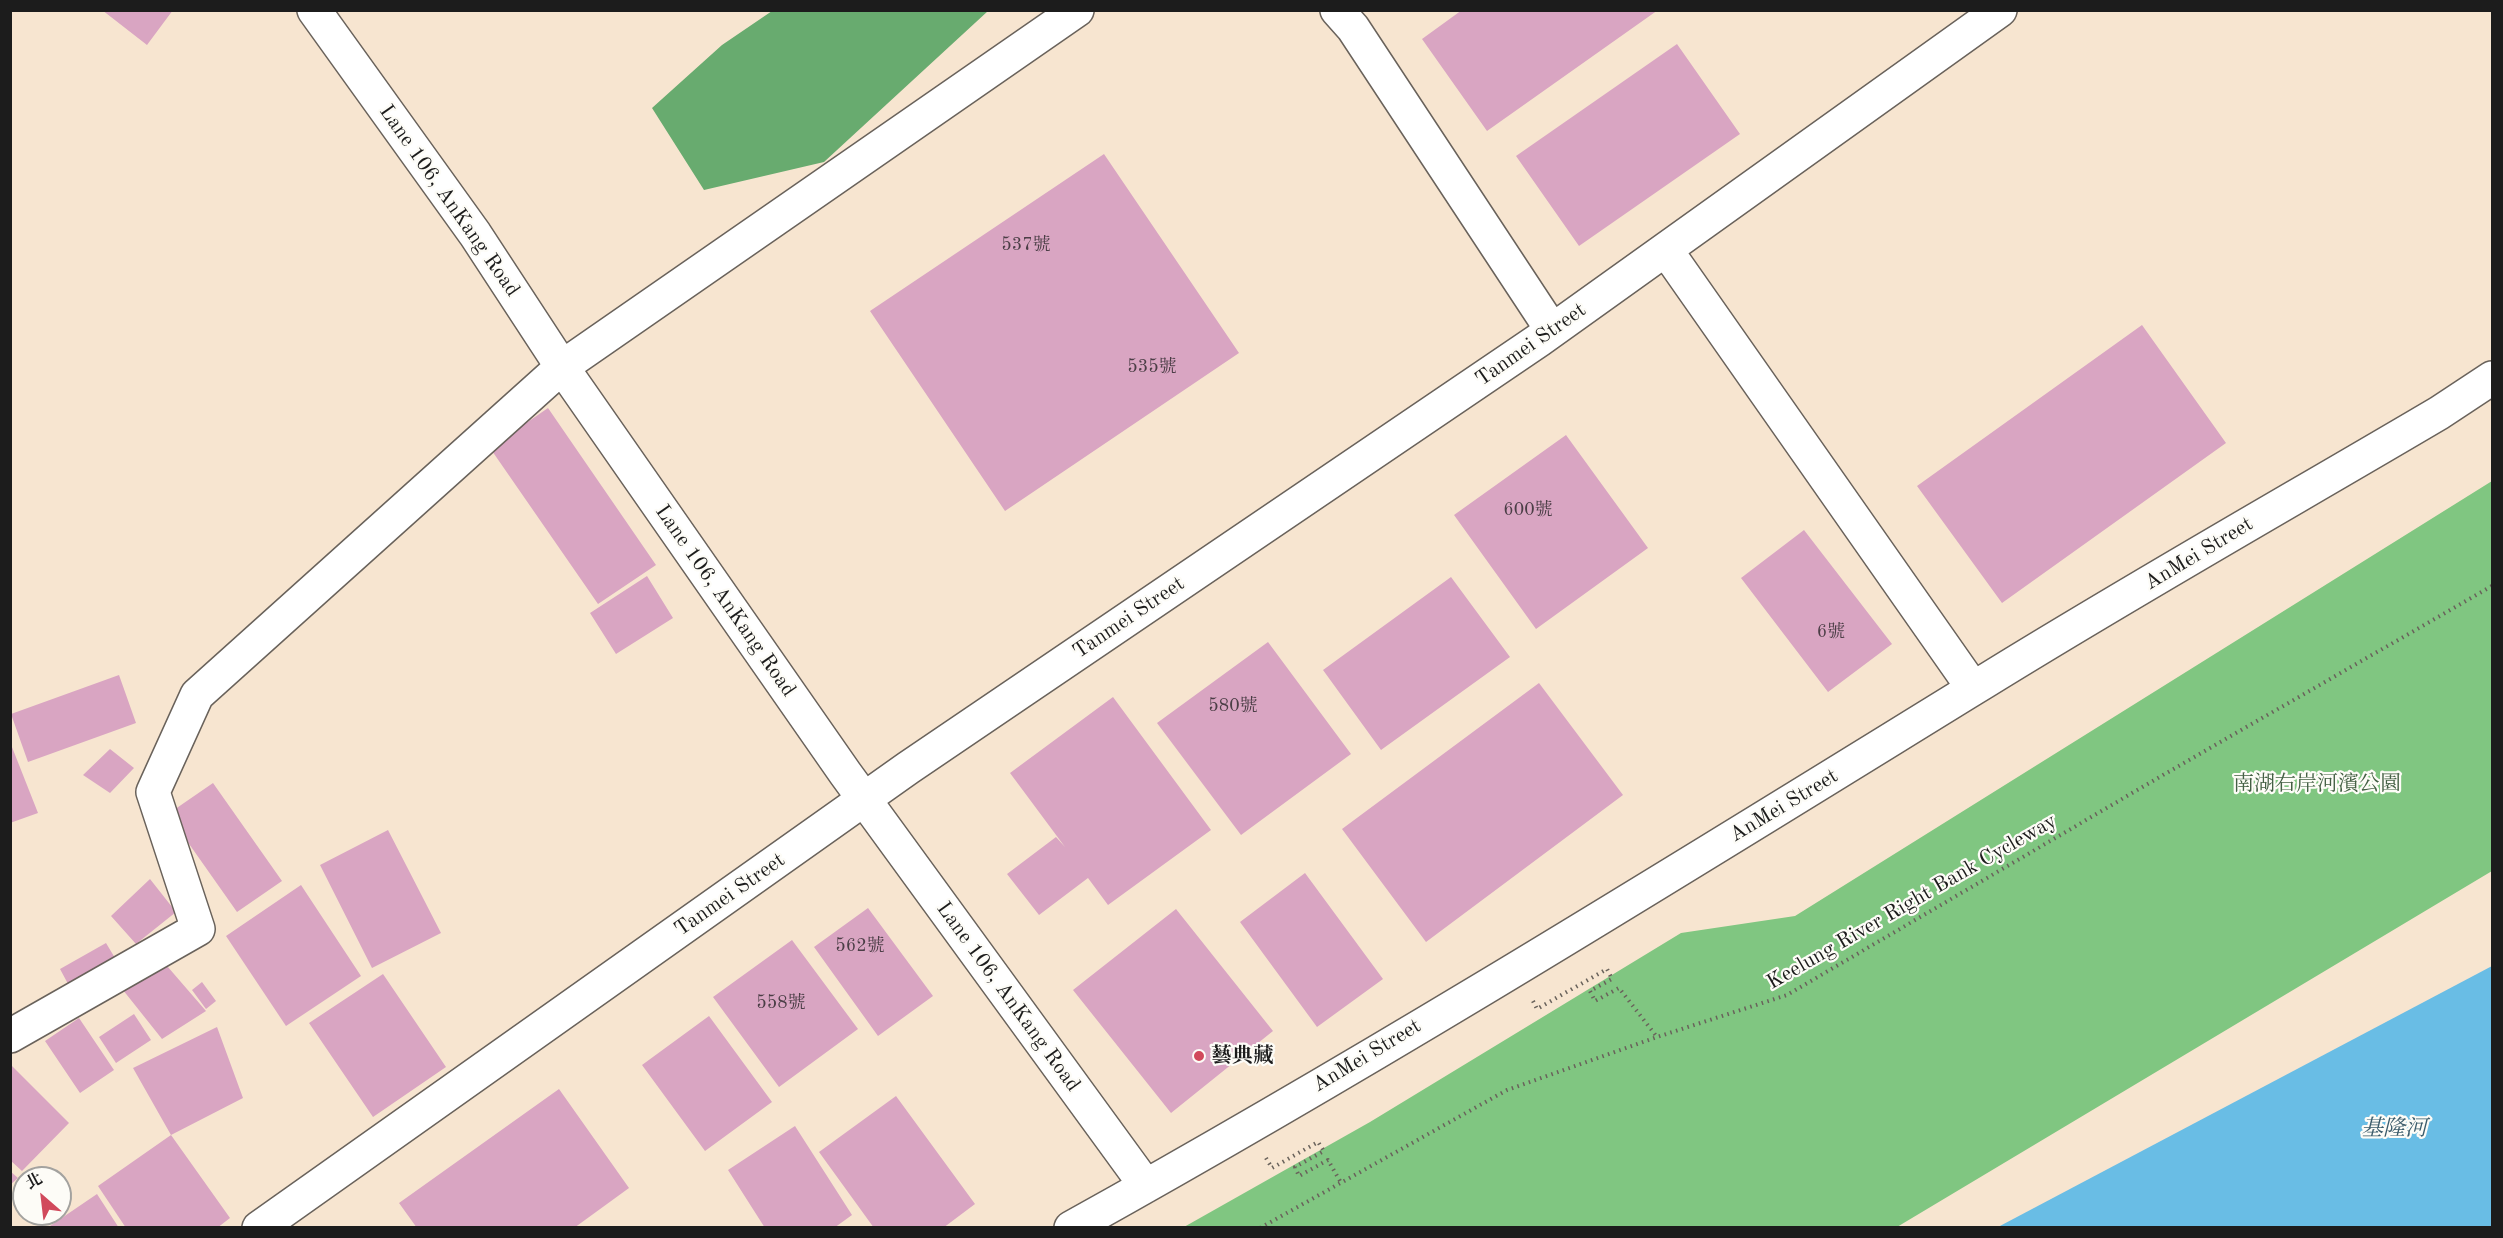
<!DOCTYPE html>
<html>
<head>
<meta charset="utf-8">
<style>
  body { margin:0 }
  #map { position:relative; width:2503px; height:1238px; overflow:hidden; background:#f7e5d0; font-family:"Old Standard TT","Noto Serif TC",serif }
  canvas { display:block }
  .frame { position:absolute; inset:0; border:12px solid #1c1c1c; pointer-events:none }
  .north { position:absolute; left:12px; top:1166px; width:60px; height:60px; box-sizing:border-box; background:#fdfcf7; border:2px solid #a3a29f; border-radius:50%; rotate:332deg; font-size:16px; font-weight:700; line-height:24px; text-align:center; color:#1c1c1c }
  .north::after { content:''; display:block; margin:auto; width:21px; height:27px; background:#d1495b; clip-path:polygon(50% 0,100% 100%,50% 72%,0 100%) }
</style>
</head>
<body>
<div id="map">
<canvas width="2503" height="1238"></canvas>
<div class="frame"></div>
<div class="north">北</div>
</div>
<script>
const g = document.querySelector('canvas').getContext('2d');
g.lineJoin = 'round';
function fillPath(path, color) { g.fillStyle = color; g.fill(path, 'evenodd'); }
function stroke(path, color, width, dash) { g.strokeStyle = color; g.lineWidth = width; g.lineCap = dash ? 'butt' : 'round'; g.setLineDash(dash || []); g.stroke(path); }
function drawText(font, color, halo, rows, align = 'center') {
  g.font = font + ' "Old Standard TT","Noto Serif TC",serif'; g.lineWidth = 4.5; g.setLineDash([]); g.textBaseline = 'middle'; g.strokeStyle = halo; g.fillStyle = color; for (const [text, x, y, turn = 0] of rows) {
    g.save(); g.translate(x, y); g.rotate((+turn || 0) * Math.PI / 180); g.textAlign = isNaN(turn) ? turn : align; if (halo) g.strokeText(text, 0, 0); g.fillText(text, 0, 0); g.restore();
  }
}
const green = new Path2D(`
  M2492 481V871L1897 1227H1184L1370 1122 1681 933 1795 916Z`);
const forest = new Path2D(`
  M772 11V10L988 11 824 162 704 190 652 108 722 45Z`);
const water = new Path2D(`
  M2492 966V1227H1998Z`);
const building = new Path2D(`
  M102 10H173L147 45Z
  M1462 10H1658L1487 131 1422 39Z
  M1677 44 1740 134 1579 246 1516 156Z
  M1104 154 1239 353 1005 511 870 311Z
  M2142 325 2226 443 2002 603 1917 486Z
  M548 408 656 565 598 604 490 448Z
  M1566 435 1648 548 1536 629 1454 515Z
  M1804 530 1892 644 1828 692 1741 578Z
  M647 576 673 618 616 654 590 613Z
  M1451 577 1510 657 1381 750 1323 670Z
  M1268 642 1351 754 1241 835 1157 723Z
  M119 675 136 723 28 762 11 714Z
  M1539 683 1623 795 1426 942 1342 829Z
  M1113 697 1211 830 1108 905 1088 878 1039 915 1007 874 1056 837 1065 847 1010 773Z
  M10 742 38 813 10 823Z
  M110 749 134 768 110 793 83 775Z
  M213 783 282 881 237 912 168 814Z
  M388 830 441 933 372 968 320 865Z
  M1305 873 1383 979 1317 1027 1240 922Z
  M150 879 176 912 136 944 111 916Z
  M301 885 361 976 286 1026 226 936Z
  M868 908 933 996 878 1036 814 947Z
  M1176 909 1273 1031 1171 1113 1073 990Z
  M792 940 858 1029 779 1087 713 997Z
  M106 943 121 968 74 995 60 969Z
  M161 959 206 1011 162 1039 119 985Z
  M383 974 446 1067 373 1117 309 1023Z
  M202 982 216 1001 206 1009 192 990Z
  M134 1014 151 1040 116 1063 99 1037Z
  M709 1016 772 1102 705 1151 642 1065Z
  M79 1018 114 1070 80 1093 45 1041Z
  M217 1027 243 1098 171 1135 230 1218 217 1228H126L98 1186 171 1135 133 1068Z
  M10 1064 69 1123 22 1171 10 1160Z
  M559 1089 629 1188 574 1228H417L399 1203Z
  M896 1096 975 1204 943 1228H874L819 1152Z
  M795 1126 852 1215 834 1228H765L728 1170Z
  M10 1171 18 1178 10 1185Z
  M97 1194 119 1228H47Z`);
const path = new Path2D(`
  M1533 1001 1537 1009 1607 969 1612 979 1590 991 1595 1001 1619 988 1657 1037
  M1266 1158 1272 1168 1318 1142 1324 1151 1295 1167 1299 1176 1328 1160 1340 1181
  M1260 1228 1507 1090 1657 1037 1787 995 2163 775 2492 586`);
const minor = new Path2D(`
  M314 10 475 234 562 367 845 773 1146 1186
  M1337 10 1353 28 1552 330
  M1666 250 1973 688
  M10 1036 198 929 153 792 197 695 562 367 1077 10
  M259 1228 908 768 1539 340 2000 10
  M1071 1228C1377 1058 1674 873 1971 690 2125 594 2283 505 2439 413L2492 378`);
const markers = [
  [1199,1056,6,"#d1495b"]
];
const numberNames = [
  ["537號",1026,245],
  ["535號",1152,367],
  ["600號",1528,510],
  ["6號",1831,632],
  ["580號",1233,706],
  ["562號",860,946],
  ["558號",781,1003]
];
const streetNames = [
  ["Lane 106, AnKang Road",449,201,55],
  ["Tanmei Street",1531,345,-35],
  ["AnMei Street",2199,554,-31],
  ["Lane 106, AnKang Road",725,601,55],
  ["Tanmei Street",1129,618,-34],
  ["AnMei Street",1784,806,-31],
  ["Tanmei Street",730,895,-35],
  ["Keelung River Right Bank Cycleway",1912,902,-30],
  ["Lane 106, AnKang Road",1008,997,54],
  ["AnMei Street",1367,1056,-31]
];
const parkNames = [
  ["南湖右岸河濱公園",2317,784]
];
const poiNames = [
  ["藝典藏",1211,1056]
];
const waterNames = [
  ["基隆河",2394,1129]
];
fillPath(green, '#80c681');
fillPath(forest, '#68ab6f');
fillPath(water, '#69bde5');
fillPath(building, '#d9a5c2');
stroke(minor, '#69625b', 36);
stroke(path, '#69625b', 4, [1.5, 4.5]);
stroke(minor, '#fff', 33);
for (const [x, y, r, color] of markers) { const dot = new Path2D(); dot.arc(x, y, r, 0, 2 * Math.PI); g.fillStyle = color; g.fill(dot); stroke(dot, '#fdfcf7', 2); }
drawText('18px', '#4b3e46', null, numberNames);
drawText('21px', '#1c1c1c', '#fdfcf7', streetNames);
drawText('21px', '#446044', '#fdfcf7', parkNames);
drawText('bold 21px', '#1c1c1c', '#fdfcf7', poiNames, 'left');
drawText('italic 22px', '#3b5c6c', '#fdfcf7', waterNames);
</script>
</body>
</html>
